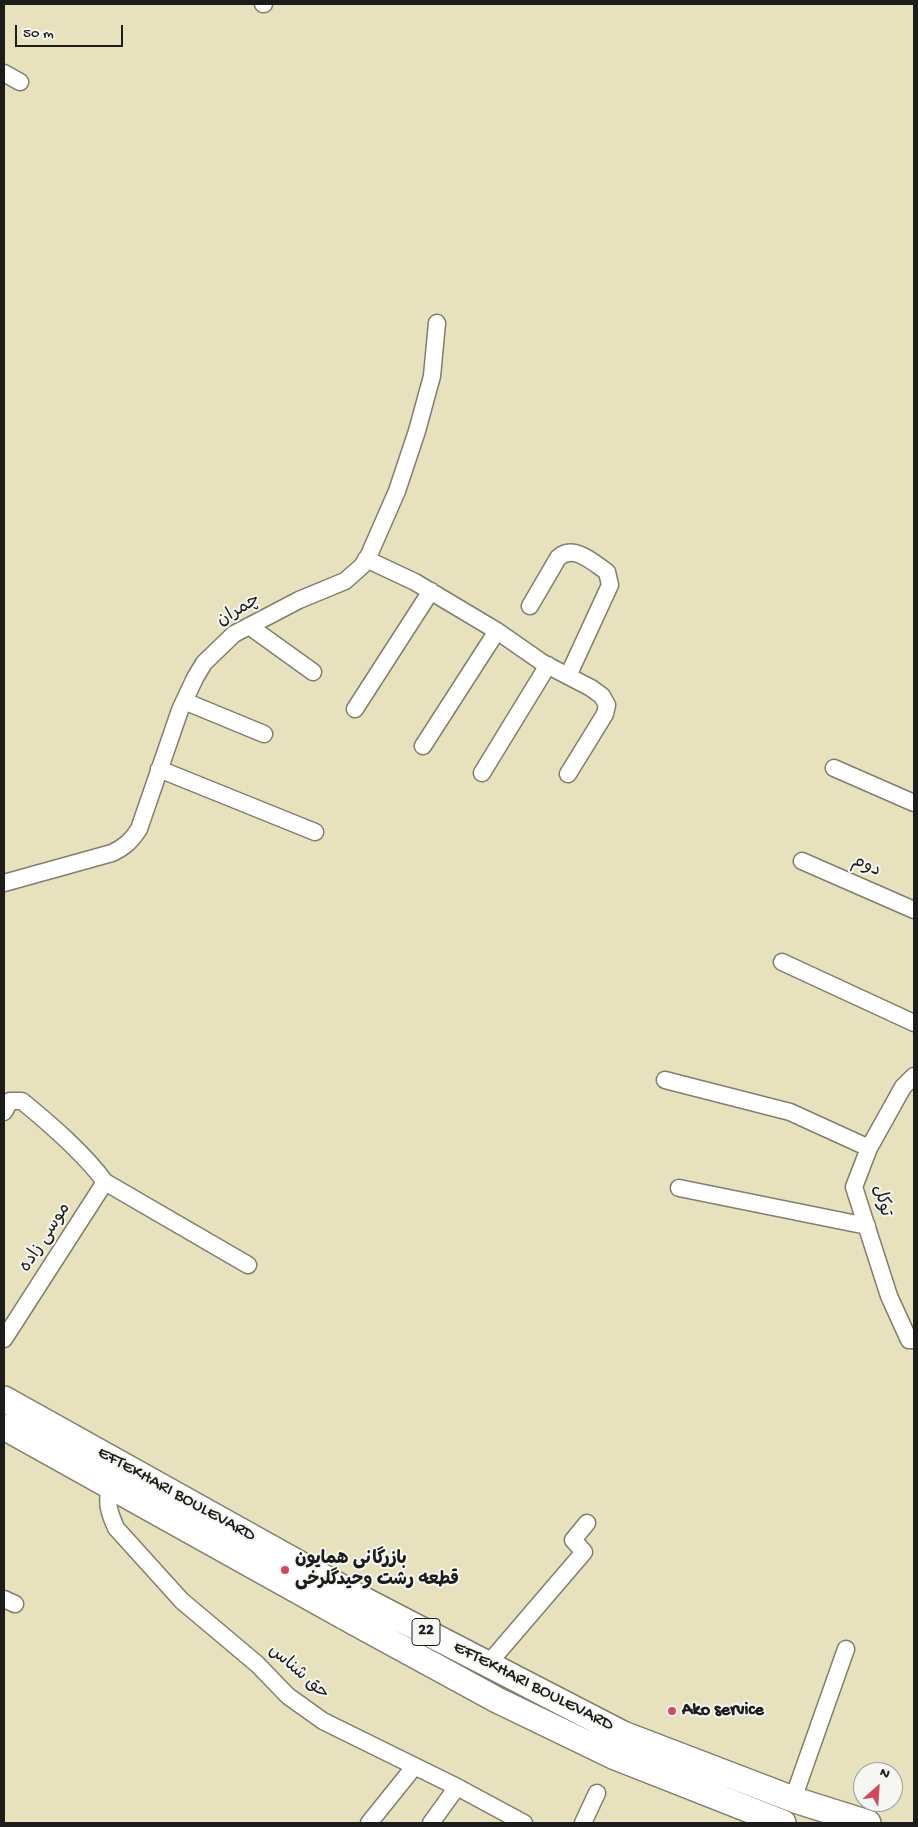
<!DOCTYPE html>
<html>
<head>
<meta charset="utf-8">
<style>
  body { margin:0 }
  #map { position:relative; width:918px; height:1827px; overflow:hidden; background:#e8e1bd; font-family:"Gochi Hand",sans-serif }
  canvas { display:block }
  .frame { position:absolute; inset:0; border:5px solid #1c1c1c; pointer-events:none }
  .north { position:absolute; left:853px; top:1762px; width:50px; height:50px; box-sizing:border-box; background:#f6f6f2; border:1px solid #9f9f9c; border-radius:50%; rotate:26deg; font-size:14px; font-weight:700; line-height:20px; text-align:center; color:#1c1c1c }
  .north::after { content:''; display:block; margin:auto; width:18px; height:22px; background:#d1495b; clip-path:polygon(50% 0,100% 100%,50% 72%,0 100%) }
  .scale { position:absolute; left:15px; top:25px; width:108px; height:22px; box-sizing:border-box; border:2px solid #1c1c1c; border-top:0; padding-left:6px; font-size:15px; line-height:18px; white-space:nowrap; color:#1c1c1c; -webkit-text-stroke:4px #f6f6f2; paint-order:stroke }
</style>
</head>
<body>
<div id="map">
<canvas width="918" height="1827"></canvas>
<div class="frame"></div>
<div class="north">N</div>
<div class="scale">50 m</div>
</div>
<script>
const g = document.querySelector('canvas').getContext('2d');
g.lineJoin = 'round';
function stroke(path, color, width, dash) { g.strokeStyle = color; g.lineWidth = width; g.lineCap = dash ? 'butt' : 'round'; g.setLineDash(dash || []); g.stroke(path); }
function drawText(font, color, halo, rows, align = 'center') {
  g.font = font + ' "Gochi Hand","Playpen Sans Arabic",sans-serif'; g.lineWidth = 4; g.setLineDash([]); g.textBaseline = 'middle'; g.strokeStyle = halo; g.fillStyle = color; for (const [text, x, y, turn = 0] of rows) {
    g.save(); g.translate(x, y); g.rotate((+turn || 0) * Math.PI / 180); g.textAlign = isNaN(turn) ? turn : align; if (halo) g.strokeText(text, 0, 0); g.fillText(text, 0, 0); g.restore();
  }
}
const minor = new Path2D(`
  M263 4H264
  M4 73 20 82
  M366 559 415 582 497 631 543 663 591 688 602 696 607 705 605 714 568 774
  M530 606 558 558C573 543 594 563 607 572L610 585 568 676
  M249 626 313 672
  M184 701 264 734
  M355 709 431 591
  M423 746 497 631
  M834 768 914 803
  M159 769 315 832
  M482 773 548 665
  M802 861 914 910
  M4 883 112 853C125 847 132 840 139 829L180 710 195 678 204 663 234 634 299 600 345 581 362 566 369 555 397 491 417 431 432 376 437 323
  M782 962 914 1023
  M914 1076 903 1087 869 1148 854 1187 889 1296 909 1340H914
  M665 1080 790 1112 869 1148
  M4 1112 10 1101H22C50 1124 84 1153 105 1182L248 1265
  M679 1188 867 1226
  M4 1339 105 1182
  M110 1486C106 1504 109 1512 116 1528L182 1601 257 1664 288 1696 323 1721 457 1787 524 1823
  M4 1599 15 1604
  M488 1664 584 1552 573 1540 587 1523
  M793 1799 846 1649
  M369 1823 414 1767
  M431 1823 457 1787
  M583 1823 597 1793`);
const highway = new Path2D(`
  M4 1399 366 1601 623 1734 798 1801 868 1823
  M4 1427 354 1622 497 1700 613 1756 783 1823`);
const markers = [
  [285,1570,5,"#d1495b"],
  [672,1711,5,"#d1495b"]
];
const shields = [
  [426,1632,28]
];
const shieldNames = [
  ["22",426,1632]
];
const streetNames = [
  ["چمران",239,611,-31],
  ["دوم",866,867,24],
  ["توکل",881,1201,76],
  ["موسی زاده",46,1238,-57],
  ["EFTEKHARI BOULEVARD",176,1495,29],
  ["حق شناس",298,1673,41],
  ["EFTEKHARI BOULEVARD",533,1687,27]
];
const poiNames = [
  ["بازرگانی همایون",295,1560],
  ["قطعه رشت وحیدگلرخی",295,1581],
  ["Ako service",682,1711]
];
stroke(minor, '#827e6c', 19);
stroke(highway, '#827e6c', 28);
stroke(minor, '#fff', 16);
stroke(highway, '#fff', 25);
for (const [x, y, r, color] of markers) { const dot = new Path2D(); dot.arc(x, y, r, 0, 2 * Math.PI); g.fillStyle = color; g.fill(dot); stroke(dot, '#f6f6f2', 2); }
for (const [x, y, w] of shields) { const box = new Path2D(); box.roundRect(x - w / 2, y - 13.5, w, 27, 4); g.fillStyle = '#f6f6f2'; g.fill(box); stroke(box, '#1c1c1c', 1); }
drawText('bold 16px', '#1c1c1c', null, shieldNames);
drawText('18px', '#1c1c1c', '#f6f6f2', streetNames);
drawText('bold 18px', '#1c1c1c', '#f6f6f2', poiNames, 'left');
</script>
</body>
</html>
